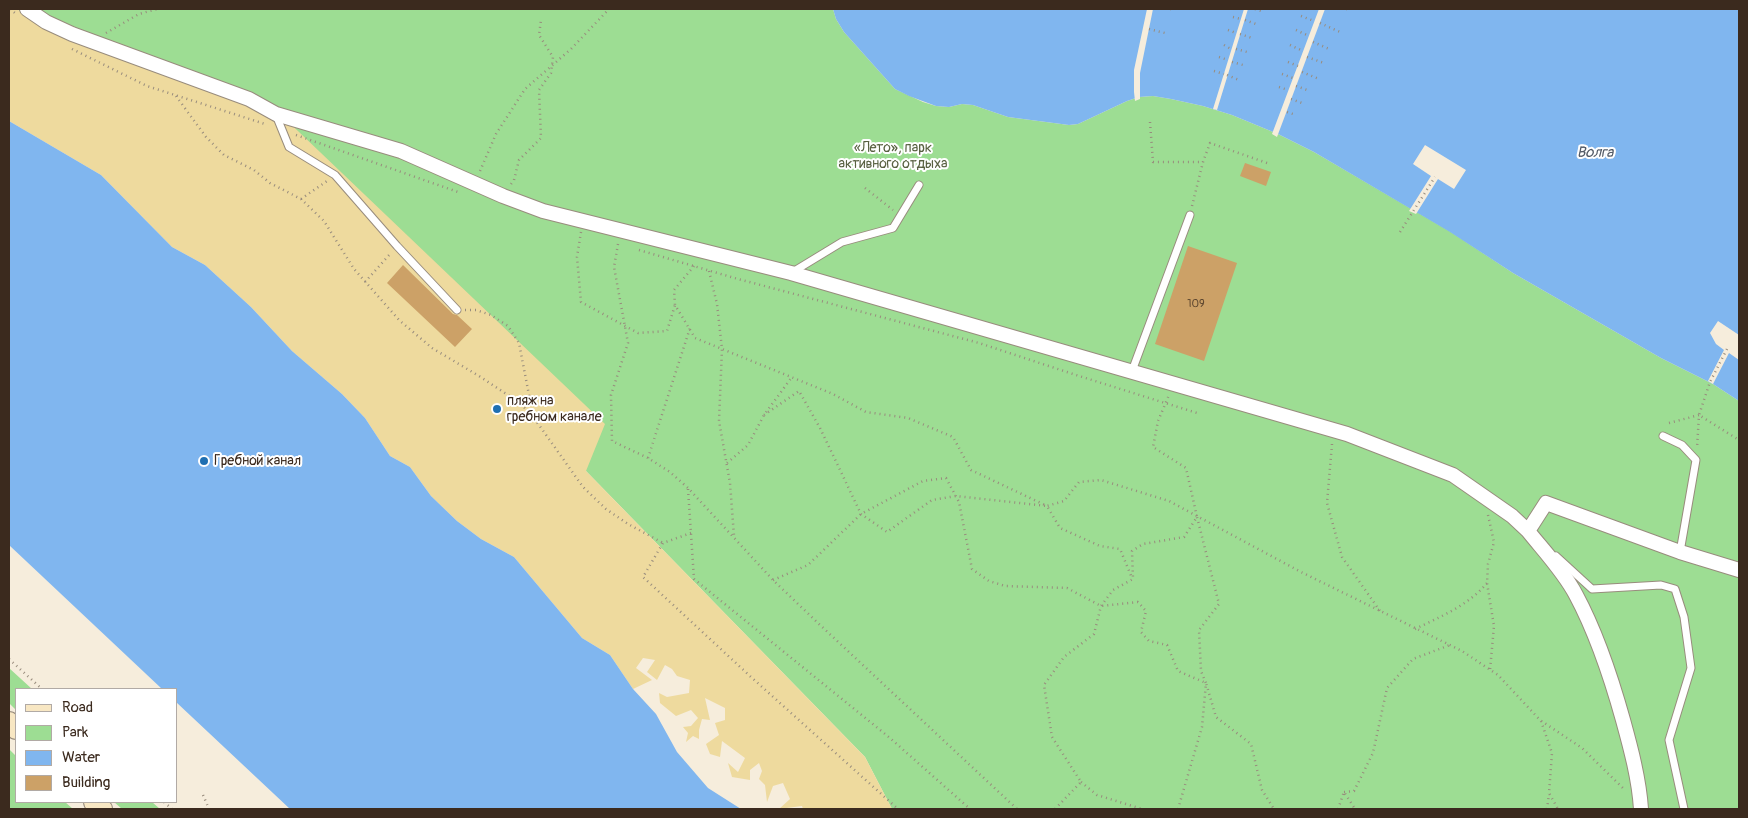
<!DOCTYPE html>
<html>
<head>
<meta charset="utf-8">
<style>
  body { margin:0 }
  #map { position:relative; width:1748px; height:818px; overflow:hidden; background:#f6eddc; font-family:Pangolin,sans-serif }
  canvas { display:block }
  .frame { position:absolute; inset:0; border:10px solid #3b2a1e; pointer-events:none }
  .legend { position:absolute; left:15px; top:688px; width:162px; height:115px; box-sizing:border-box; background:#fff; border:1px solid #b1aaa5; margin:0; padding:6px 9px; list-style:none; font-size:15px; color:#3b2a1e }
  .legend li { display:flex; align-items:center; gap:10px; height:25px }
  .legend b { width:25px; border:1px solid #b1aaa5 }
</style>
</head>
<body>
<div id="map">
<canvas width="1748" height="818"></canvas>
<div class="frame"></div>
<ul class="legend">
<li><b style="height:6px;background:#f8e7c3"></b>Road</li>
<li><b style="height:14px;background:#9ddd93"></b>Park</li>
<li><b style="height:14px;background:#80b6ef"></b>Water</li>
<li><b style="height:14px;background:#cca167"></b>Building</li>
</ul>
</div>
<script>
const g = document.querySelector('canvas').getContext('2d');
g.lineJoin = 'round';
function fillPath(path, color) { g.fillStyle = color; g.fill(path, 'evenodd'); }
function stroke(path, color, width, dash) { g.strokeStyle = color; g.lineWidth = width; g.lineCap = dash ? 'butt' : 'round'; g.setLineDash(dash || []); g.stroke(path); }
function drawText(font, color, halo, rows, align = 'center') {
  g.font = font + ' Pangolin,sans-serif'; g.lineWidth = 4; g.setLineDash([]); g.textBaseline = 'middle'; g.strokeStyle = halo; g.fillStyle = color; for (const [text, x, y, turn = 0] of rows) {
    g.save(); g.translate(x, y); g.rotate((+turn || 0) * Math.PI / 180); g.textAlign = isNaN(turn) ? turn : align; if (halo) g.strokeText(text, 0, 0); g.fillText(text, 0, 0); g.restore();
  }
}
const green = new Path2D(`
  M17 9H833L836 19 844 32 895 89 923 102 936 106 949 107 962 104 973 105 1008 117 1069 125 1078 124 1127 101 1139 97 1153 96 1171 99 1203 106 1232 115 1278 134 1314 152 1451 232 1513 273 1661 358 1713 384 1739 401V809H892L865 757 585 470Z
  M9 668 32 689H16V710L9 703Z
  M9 749 16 756V802H65L73 809H9Z
  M114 802H152L160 809H122Z`);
const sand = new Path2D(`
  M9 9H17L26 16 277 111 605 424 586 471 865 757 892 809H803L802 806 779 809 790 799 783 783 773 786 767 802 765 785 759 779 762 771 759 763 750 770V780L732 777 728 763 738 772 745 758 722 741 720 757 710 754 706 744 719 735 715 723 725 720V708L705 698 710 720 702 719 699 730V739L693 736 686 742 688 733 683 727 691 726 698 718 691 710 676 716 660 703 659 693 667 697 689 693 690 680 677 676 672 669 665 665 657 680 647 672 655 660 643 658 636 668 652 680 633 689 610 655 582 638 514 557 481 539 457 521 431 496 410 467 390 456 365 418 342 394 292 351 251 307 205 265 172 247 101 175 9 121Z`);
const water = new Path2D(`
  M833 9H1739V401L1713 384 1661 358 1513 273 1450 232 1314 152 1278 134 1232 115 1203 106 1171 99 1153 96 1139 97 1127 101 1078 124 1069 125 1008 117 973 105 962 104 949 107 936 106 909 96 895 89 844 32 836 19Z
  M9 121 101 175 172 247 205 265 251 307 292 351 342 394 365 418 390 456 410 467 431 496 457 521 481 539 514 557 582 638 610 655 633 689 656 714 677 752 708 788 741 809H290L176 702V689H162L9 545Z`);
const pier = new Path2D(`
  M1147 9H1153L1140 73V99L1135 101 1134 92V70Z
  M1244 9H1248L1217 110 1213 109Z
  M1319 9H1325L1277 137 1272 134Z
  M1425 145 1466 170 1454 189 1438 179 1416 214 1409 211 1431 176 1413 164Z
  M1718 321 1739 335V360L1729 353 1713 384 1708 381 1724 350 1716 344 1710 333Z`);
const building = new Path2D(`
  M1245 163 1271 172 1266 186 1240 176Z
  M1188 246 1237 263 1204 361 1155 344Z
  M403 265 453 314 457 315 472 329 455 347 387 283Z`);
const path = new Path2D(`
  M10 9 15 13
  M1170 9H1171
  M1255 9 1261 11
  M1346 9H1348
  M1301 16 1314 21
  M1233 17 1241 19
  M1245 20 1256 24
  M1320 23 1340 32
  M1149 29 1165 33
  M1228 30 1236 33
  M1296 30 1309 36
  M106 33 139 14 157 9
  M1240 34 1252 38
  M1313 42 1329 49
  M1224 45 1231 49
  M1290 45 1303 51
  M72 49 147 86 265 124
  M1236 49 1247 52
  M1219 57 1228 60
  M1307 57 1324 63
  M1232 62 1243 65
  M1288 62 1298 66
  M1214 71 1224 74
  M1302 72 1319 79
  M1282 74 1293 78
  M1227 75 1239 80
  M1296 86 1310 91
  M1279 87 1288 90
  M176 96 206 137 224 155 254 170 270 183 301 199 324 221 354 269 399 320 432 348 479 376 520 403 534 418 583 487 606 509 628 524 663 543
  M1291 99 1302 103
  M1287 112 1296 115
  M1150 122 1153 162H1203
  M296 135 458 192
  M480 171 496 134 525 89 571 49 609 9
  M511 184 514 180 519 160 541 138 539 90 551 73 553 57 539 35 541 20
  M865 188 893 210
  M301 199 327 181
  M1192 206 1203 162 1210 143 1270 164
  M581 232 577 257 581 302 638 333 667 331 675 305
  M1400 232 1435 177
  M618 244 614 267 628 343 611 395 612 441 648 458 670 472 688 488 773 580 819 624 1017 809
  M639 250 738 279 979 343 1076 375 1197 413
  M694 266 674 290 675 305 695 338 833 394 866 412 908 418 953 437 971 470 1047 506 1064 501 1079 482 1101 480 1169 501 1301 572 1462 651 1498 675 1540 720 1582 748 1625 790
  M709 271 717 304 722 349 719 421 730 483 734 536
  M365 282 391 253
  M465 310H476L491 315 508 326 519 343 533 416
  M1727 349 1710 382 1699 415 1739 440
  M764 415 799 391 820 428 861 514 887 532 932 500 956 496 1047 506 1060 528 1100 546 1120 549 1132 578
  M1669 423 1699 415 1697 448
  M1332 444 1327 503 1342 557 1380 611
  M648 458 690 328
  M727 463 748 445 764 415 792 377
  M688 489 694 579 890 738 970 809
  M1488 515 1494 542 1488 564 1487 583 1494 626 1490 670
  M691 533 663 543 643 577 751 677 898 809
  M773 580 808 565 861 514 923 481 946 478 959 502 972 569 989 581 1005 586 1067 588 1101 606 1138 602 1146 611 1141 632 1149 641 1167 645 1178 671 1206 683 1216 717 1251 744 1262 790 1274 809
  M1415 629C1440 617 1469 605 1487 583
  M9 659 42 689
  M1541 721 1552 753 1549 793 1558 809
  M1081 782 1097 795 1142 809
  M1344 792 1354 791 1373 753 1387 688 1413 659 1450 645
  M203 795 209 809
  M164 802 172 809
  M1055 809 1081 782 1052 737 1044 685 1064 657 1094 634 1101 606 1113 590 1133 579 1132 551 1143 544 1184 537 1197 517 1186 468 1153 447 1158 421 1169 395
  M1178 809 1202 727 1206 683 1201 671 1199 630 1219 604 1197 517
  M1338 809 1344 792 1355 809
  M1547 809 1549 794`);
const lane = new Path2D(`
  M276 115 289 147 335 175 397 246 457 310
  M791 273 842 242 893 228 919 185
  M1132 371 1190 215
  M1663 436 1682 445 1696 460 1680 552
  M1556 556 1592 589 1661 585 1675 589 1684 617 1691 668 1669 740 1684 809`);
const street = new Path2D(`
  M27 9 46 22 72 34 249 99 276 114 401 151 503 196 543 211 791 273 1347 434 1453 475 1512 516 1528 531 1546 503 1680 552 1739 570
  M1528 531C1544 551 1564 572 1576 595 1597 634 1611 677 1623 720 1631 749 1639 779 1641 809`);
const secondary = new Path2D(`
  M9 722 16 729
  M94 802 102 809`);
const markers = [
  [497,409,5,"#1f6fb2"],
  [204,461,5,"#1f6fb2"]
];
const numberNames = [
  ["109",1196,304]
];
const parkNames = [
  ["«Лето», парк",893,148],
  ["активного отдыха",893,164]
];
const poiNames = [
  ["пляж на",507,401],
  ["гребном канале",507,417],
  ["Гребной канал",214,461]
];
const waterNames = [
  ["Волга",1595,153]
];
fillPath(green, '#9ddd93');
fillPath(sand, '#eeda9e');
fillPath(water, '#80b6ef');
fillPath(pier, '#f6eddc');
fillPath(building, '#cca167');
stroke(lane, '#988c7d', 9);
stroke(street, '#988c7d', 16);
stroke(secondary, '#988c7d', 22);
stroke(path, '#988c7d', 2.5, [1, 4]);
stroke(lane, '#fff', 7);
stroke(street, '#fff', 14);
stroke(secondary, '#f8e7c3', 20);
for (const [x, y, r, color] of markers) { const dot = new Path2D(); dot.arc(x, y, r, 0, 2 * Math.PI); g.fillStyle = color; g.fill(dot); stroke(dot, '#fff', 2); }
drawText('11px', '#5f4830', null, numberNames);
drawText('14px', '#586041', '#fff', parkNames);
drawText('14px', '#3b2a1e', '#fff', poiNames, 'left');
drawText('italic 15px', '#535b67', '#fff', waterNames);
</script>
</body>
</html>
